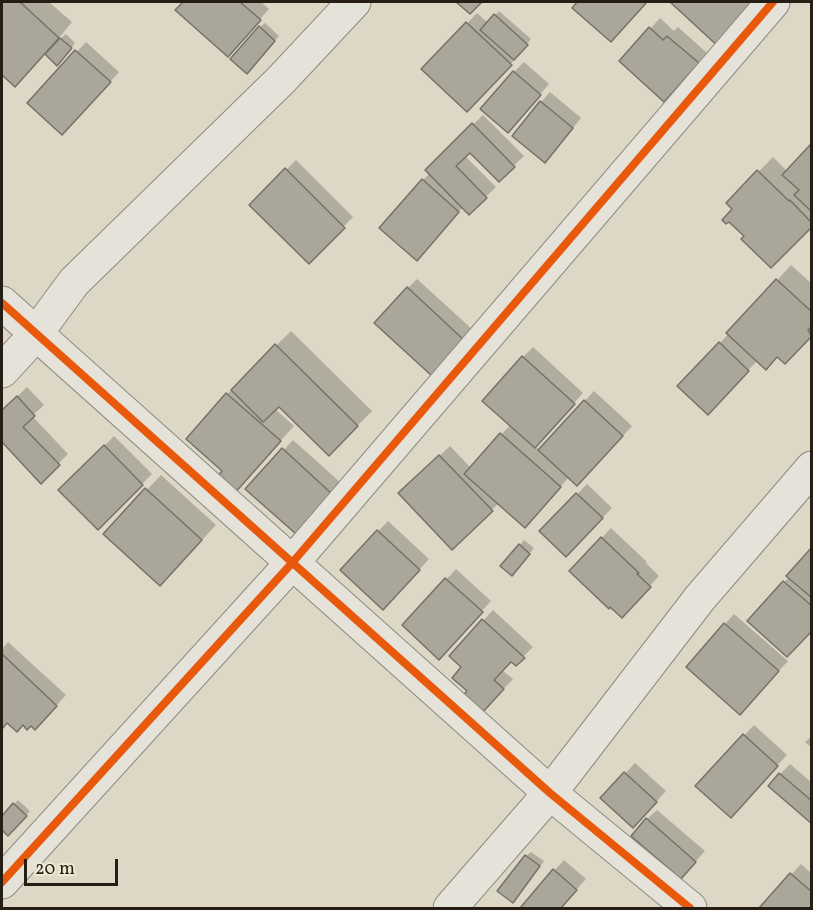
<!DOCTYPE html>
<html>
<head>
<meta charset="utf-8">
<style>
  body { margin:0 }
  #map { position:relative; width:813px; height:910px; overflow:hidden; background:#ddd7c6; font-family:Vollkorn,serif }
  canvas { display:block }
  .frame { position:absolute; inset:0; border:3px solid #261d14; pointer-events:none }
  .scale { position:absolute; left:24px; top:859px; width:94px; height:27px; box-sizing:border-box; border:3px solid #261d14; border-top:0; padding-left:8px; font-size:18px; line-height:21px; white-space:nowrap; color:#261d14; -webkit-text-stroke:4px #efe8d4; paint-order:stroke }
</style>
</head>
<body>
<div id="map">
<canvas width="813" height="910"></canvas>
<div class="frame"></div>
<div class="scale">20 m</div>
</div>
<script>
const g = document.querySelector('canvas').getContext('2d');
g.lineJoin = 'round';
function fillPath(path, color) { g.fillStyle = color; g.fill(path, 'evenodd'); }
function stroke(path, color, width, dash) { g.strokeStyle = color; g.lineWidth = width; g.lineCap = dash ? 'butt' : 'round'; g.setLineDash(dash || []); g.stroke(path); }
const shadow = new Path2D(`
  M2 2H49L72 22 59 38 60 39 66 34 75 43 57 64 45 53 15 85 2 73Z
  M185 2H261L269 9 237 45 177 10Z
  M579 2H647L625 26 574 8Z
  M672 2H763L721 47Z
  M499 11 531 39 520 54 467 110 424 69 477 13 488 23Z
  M660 18 674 31 678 27 707 53 674 90 621 61Z
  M265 23 279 36 251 67 260 27Z
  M86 42 119 72 72 124 29 103Z
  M524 62 549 84 517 121 514 72Z
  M550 92 581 118 555 151 541 102Z
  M483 115 524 156 499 180 470 151 465 156 496 187 469 213 463 207 426 249 423 180 430 173 427 170Z
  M812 146V225L746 236 734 209 728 203 773 157 788 172Z
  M296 160 353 217 309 262 251 205Z
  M791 265 812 284V335L799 348 778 356 758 360 708 412 720 343Z
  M417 279 473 330 441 365 408 288Z
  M291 331 372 411 329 454 279 405 275 409 294 426 234 492 224 470 227 394Z
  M533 347 583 393 535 446 539 450 594 391 632 426 587 475 569 477 535 517 499 503 452 548 410 484 450 446 471 468 511 424 523 357Z
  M27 387 44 405 32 416 68 454 41 481 2 440V412Z
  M114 436 152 474 98 528 61 490Z
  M293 440 341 483 305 523 248 489Z
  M161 475 216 525 174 570 105 534Z
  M587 484 612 508 566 555 542 531Z
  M388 521 429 559 393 598 342 570Z
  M611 528 647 562 646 563 659 576 622 616 571 571Z
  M524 540 534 548 516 569 520 545Z
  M812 549V630L749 620 789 577Z
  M456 569 491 601 448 648 404 625Z
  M493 610 533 647 516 664 511 660 502 670 513 679 492 701 469 691 464 667 451 656Z
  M734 614 788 661 750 703 725 624Z
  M8 642 66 695 45 718 31 724 7 721 2 727V649Z
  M754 725 787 755 740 806 697 786Z
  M812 736V748L805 742Z
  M635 763 666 791 643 817 602 798Z
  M790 764 812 783V822L770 785Z
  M18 800 30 811 8 834 2 828V818Z
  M657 810 705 851 690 868 647 819Z
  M531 852 544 861 517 897 526 856Z
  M564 860 586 879 560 908 521 907Z
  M801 864 812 874V908H761Z`);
const building = new Path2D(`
  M3 2H20L59 38 15 87 2 75V4Z
  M183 2H240L261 20 228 57 175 10Z
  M456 2H482L470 14Z
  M577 2H647L611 42 572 8Z
  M670 2H757L721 49Z
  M494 14 528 45 514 60 480 30Z
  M466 22 512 65 467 112 421 69Z
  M259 26 275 41 247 74 230 59Z
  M649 27 663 40 667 36 699 63 664 102 619 61Z
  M60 38 72 48 57 66 45 54Z
  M75 50 111 82 62 135 27 103Z
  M513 71 541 95 508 133 480 109Z
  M540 101 573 128 545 163 512 136Z
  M472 123 515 167 499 182 470 153 456 166 487 198 469 215 425 170Z
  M810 145 812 146V212L794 195 799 190 782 175Z
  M285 168 345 228 309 264 249 205Z
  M757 170 789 201 790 200 812 223V227L771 268 741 239 744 236 729 222 726 224 722 220 732 209 726 203Z
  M422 179 459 212 417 261 379 228Z
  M776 279 812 312V326L808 330 812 336 785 364 777 357 766 370 726 333Z
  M407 287 465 341 432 376 374 323Z
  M719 342 749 371 708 415 677 386Z
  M275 344 358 426 329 456 279 407 263 422 231 390Z
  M522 356 575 404 535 448 482 401Z
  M226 393 281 441 234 494 216 478 222 471 186 439Z
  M17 396 35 416 23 427 60 465 41 484 2 442V410Z
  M584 400 623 436 577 486 538 450Z
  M500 433 561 487 525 528 464 474Z
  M104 445 143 485 98 530 58 490Z
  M282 448 332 494 296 534 245 489Z
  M439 455 493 511 452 550 398 493Z
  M145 488 202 540 160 586 103 534Z
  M576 493 603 518 566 557 539 531Z
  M377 530 420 570 383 610 340 570Z
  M601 537 639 573 637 574 651 587 622 618 610 607 609 609 569 571Z
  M519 544 530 554 512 576 500 566Z
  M812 547V598L786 576Z
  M445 578 483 612 439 660 402 625Z
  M783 581 812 606V631L787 657 747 621Z
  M482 619 525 658 516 666 511 662 494 680 504 689 482 713 463 695 467 691 452 678 461 667 449 656Z
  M724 623 779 671 740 715 686 667Z
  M2 654 57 706 35 730 31 726 27 730 23 725 17 732 7 723 2 729Z
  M743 734 778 766 731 818 695 786Z
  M624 772 657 802 633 828 600 798Z
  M779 773 812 801V824L768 786Z
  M13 803 27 816 8 836 2 830V816Z
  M646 818 696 862 681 879 631 836Z
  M525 855 540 866 513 903 497 891Z
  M553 869 577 890 561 908H520Z
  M790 873 812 892V908H759Z`);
const minor = new Path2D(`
  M2 303 550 793 690 908
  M2 371 35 335 74 282 281 80 354 2
  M2 882 292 563 773 2
  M450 908 550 793 700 598 812 468`);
const cycleway = new Path2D(`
  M2 303 550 793 690 908
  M2 882 292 563 773 2`);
fillPath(shadow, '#0003');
fillPath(building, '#aaa69a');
stroke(building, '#757167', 1.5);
stroke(minor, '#8e8a80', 35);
stroke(minor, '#e5e2da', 33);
stroke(cycleway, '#e8590c', 8);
</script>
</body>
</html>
